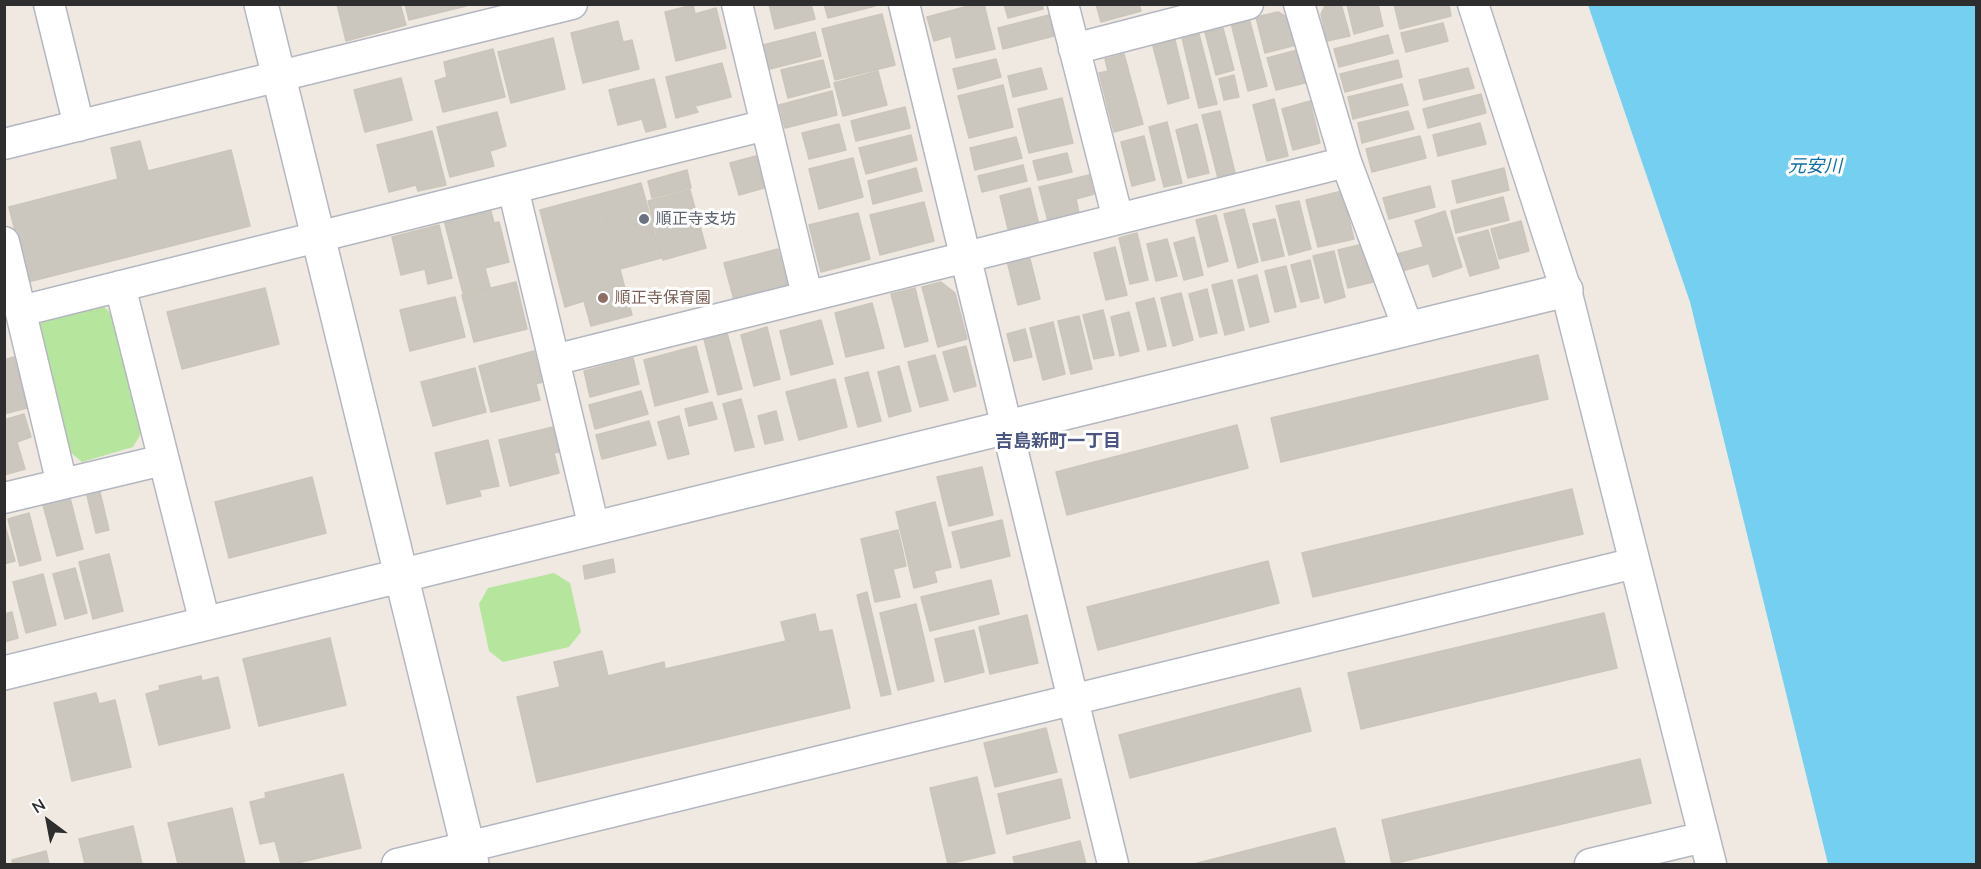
<!DOCTYPE html>
<html>
<head>
<meta charset="utf-8">
<style>
  body { margin:0 }
  #map { position:relative; width:1981px; height:869px; overflow:hidden; background:#efe9e1; font-family:Mulish,sans-serif }
  canvas { display:block }
  .frame { position:absolute; inset:0; border:6px solid #2e2e2e; pointer-events:none }
  .north { position:absolute; left:18px; top:791px; width:60px; height:60px; -webkit-text-stroke:4px #fff; paint-order:stroke; rotate:328deg; font-size:16px; font-weight:700; line-height:24px; text-align:center; color:#2e2e2e }
  .north::after { content:''; display:block; margin:auto; width:21px; height:27px; background:#2e2e2e; clip-path:polygon(50% 0,100% 100%,50% 72%,0 100%) }
</style>
</head>
<body>
<div id="map">
<canvas width="1981" height="869"></canvas>
<div class="frame"></div>
<div class="north">N</div>
</div>
<script>
const g = document.querySelector('canvas').getContext('2d');
g.lineJoin = 'round';
function fillPath(path, color) { g.fillStyle = color; g.fill(path, 'evenodd'); }
function stroke(path, color, width, dash) { g.strokeStyle = color; g.lineWidth = width; g.lineCap = dash ? 'butt' : 'round'; g.setLineDash(dash || []); g.stroke(path); }
function drawText(font, color, halo, rows, align = 'center') {
  g.font = font + ' Mulish,"Noto Sans JP",sans-serif'; g.lineWidth = 6; g.setLineDash([]); g.textBaseline = 'middle'; g.strokeStyle = halo; g.fillStyle = color; for (const [text, x, y, turn = 0] of rows) {
    g.save(); g.translate(x, y); g.rotate((+turn || 0) * Math.PI / 180); g.textAlign = isNaN(turn) ? turn : align; if (halo) g.strokeText(text, 0, 0); g.fillText(text, 0, 0); g.restore();
  }
}
const green = new Path2D(`
  M102 305 119 321 146 425 133 447 82 462 63 446 31 334 47 317Z
  M554 573 570 583 581 632 569 647 503 662 489 651 479 604 488 588Z`);
const water = new Path2D(`
  M1588 5H1976V864H1828L1690 302Z`);
const building = new Path2D(`
  M337 4H400L406 25 346 41Z
  M405 4H465L466 6 409 20Z
  M769 4H811L815 19 775 29Z
  M824 4H875V6L828 18Z
  M976 4H984L995 49 956 58 951 36 934 41 927 17Z
  M1004 4H1042L1043 9 1008 18Z
  M1096 4H1139L1141 11 1101 22Z
  M1326 4H1341L1350 36 1327 41 1321 14Z
  M1347 4H1378L1383 26 1354 34Z
  M1394 4H1449L1451 16 1400 29Z
  M693 5 695 14 716 8 726 48 676 61 665 12Z
  M1278 12 1295 22 1300 44 1265 53 1256 17Z
  M882 14 895 65 835 80 822 29Z
  M1049 15 1054 36 1003 49 998 28Z
  M1249 18 1267 86 1248 91 1231 23Z
  M618 21 623 42 632 40 639 69 583 83 571 33Z
  M1443 23 1448 41 1406 52 1401 33Z
  M1223 28 1234 70 1216 75 1205 32Z
  M815 32 821 56 770 69 763 45Z
  M1199 34 1217 104 1199 108 1182 38Z
  M1388 35 1393 53 1339 67 1334 49Z
  M553 38 565 89 511 103 498 52Z
  M1175 40 1189 98 1168 104 1153 46Z
  M493 49 505 97 443 112 435 81 447 77 444 62Z
  M1301 49 1309 82 1276 90 1267 58Z
  M1124 54 1143 124 1114 132 1099 73 1108 71 1105 59Z
  M996 59 1001 77 958 89 953 69Z
  M823 60 830 87 788 98 781 70Z
  M1398 60 1402 77 1345 92 1340 74Z
  M722 63 731 97 695 106 698 112 676 118 666 77Z
  M1041 68 1047 89 1013 97 1008 76Z
  M1468 68 1474 88 1424 100 1419 80Z
  M878 71 887 105 843 116 834 83Z
  M1234 75 1239 97 1224 100 1219 79Z
  M401 78 412 120 365 132 354 90Z
  M654 79 666 127 646 132 642 119 618 125 609 90Z
  M1402 84 1408 105 1353 119 1348 97Z
  M1003 85 1013 127 969 138 958 96Z
  M832 91 837 115 785 128 779 105Z
  M1481 94 1486 113 1428 128 1423 109Z
  M1062 98 1073 143 1029 153 1018 109Z
  M1274 99 1288 156 1267 161 1253 105Z
  M1310 101 1320 143 1293 150 1282 109Z
  M905 107 910 128 856 141 851 121Z
  M1220 111 1235 173 1218 178 1202 115Z
  M1408 111 1414 129 1362 143 1358 123Z
  M497 112 506 146 490 151 494 166 450 177 437 127Z
  M1167 122 1182 183 1164 187 1149 127Z
  M1480 123 1486 144 1438 156 1433 135Z
  M839 124 846 150 809 159 802 133Z
  M1197 124 1209 173 1188 178 1176 130Z
  M432 131 446 185 418 191 416 185 389 192 377 145Z
  M911 135 917 160 866 174 859 148Z
  M1144 136 1155 180 1132 186 1121 142Z
  M1420 136 1426 158 1372 172 1366 149Z
  M1016 137 1022 158 975 170 970 148Z
  M140 141 148 171 231 150 250 226 28 282 9 207 118 179 111 148Z
  M1067 153 1072 172 1038 180 1033 161Z
  M756 156 764 188 739 195 730 163Z
  M853 158 863 197 819 209 809 169Z
  M1023 165 1027 181 982 192 978 176Z
  M916 168 922 191 873 204 868 181Z
  M1504 168 1509 190 1457 203 1452 181Z
  M687 170 691 188 652 198 648 181Z
  M1089 175 1094 194 1076 199 1079 213 1048 221 1039 187Z
  M641 183 661 258 620 269 600 194Z
  M1430 186 1435 207 1389 219 1383 198Z
  M1030 188 1039 225 1009 233 1000 196Z
  M690 190 706 248 663 260 648 201Z
  M1342 191 1354 239 1318 247 1306 200Z
  M600 194 632 315 591 326 584 301 565 307 540 210Z
  M1503 197 1509 220 1456 233 1451 211Z
  M1299 201 1311 249 1289 255 1276 206Z
  M924 202 934 241 880 255 870 215Z
  M490 208 494 223 499 222 509 262 485 268 490 287 463 293 444 220Z
  M1244 209 1258 262 1238 268 1224 214Z
  M1445 211 1462 267 1433 277 1415 221Z
  M858 213 870 259 821 272 809 225Z
  M1216 215 1228 261 1208 267 1196 220Z
  M1275 219 1284 256 1262 261 1253 224Z
  M1521 221 1529 251 1499 259 1491 229Z
  M439 225 452 278 428 284 425 269 401 275 392 237Z
  M1488 230 1499 268 1470 276 1458 238Z
  M1137 233 1148 280 1130 284 1119 238Z
  M1194 237 1203 275 1184 280 1174 243Z
  M1167 239 1177 276 1156 281 1147 244Z
  M1363 244 1373 282 1348 288 1338 250Z
  M1115 247 1127 295 1106 300 1094 253Z
  M1423 247 1427 264 1402 271 1397 254Z
  M778 249 788 286 734 300 724 263Z
  M1334 251 1345 297 1325 303 1313 256Z
  M1029 255 1040 299 1018 305 1007 261Z
  M1310 260 1319 298 1301 302 1291 265Z
  M1286 266 1296 307 1275 312 1265 271Z
  M1257 275 1269 322 1250 327 1238 280Z
  M1232 280 1244 330 1225 335 1212 285Z
  M516 282 527 329 474 342 462 295Z
  M941 282 955 293 967 339 938 347 922 287Z
  M265 288 279 344 182 369 167 312Z
  M915 288 928 341 905 347 891 294Z
  M1207 289 1217 333 1200 337 1189 294Z
  M1181 293 1193 340 1173 346 1161 298Z
  M455 297 465 337 410 351 400 310Z
  M1154 298 1166 346 1148 350 1136 303Z
  M872 303 884 348 846 357 835 313Z
  M1103 310 1114 355 1094 359 1083 315Z
  M1129 312 1139 351 1120 356 1111 317Z
  M1079 316 1092 369 1071 374 1058 321Z
  M821 320 833 364 791 375 780 331Z
  M1053 322 1065 374 1043 380 1030 328Z
  M767 327 780 379 754 386 741 335Z
  M1025 329 1032 357 1014 361 1007 334Z
  M727 333 742 389 718 395 704 339Z
  M696 346 708 392 655 406 644 360Z
  M966 346 976 386 954 392 943 352Z
  M534 351 542 382 536 384 540 400 491 412 479 366Z
  M935 355 948 400 920 407 908 362Z
  M1538 355 1548 399 1281 462 1271 418Z
  M14 357 27 408 4 414V360Z
  M633 358 639 384 590 397 584 371Z
  M899 366 911 411 889 417 878 372Z
  M475 368 486 412 433 426 421 382Z
  M868 372 881 421 858 427 845 378Z
  M835 379 847 427 799 440 786 392Z
  M641 391 648 414 595 429 589 405Z
  M741 399 754 447 735 451 723 404Z
  M712 402 717 419 689 426 685 409Z
  M776 411 783 440 765 444 758 416Z
  M24 414 31 437 17 442 25 469 4 475V420Z
  M679 416 689 454 668 459 658 422Z
  M649 421 656 445 602 459 596 435Z
  M1237 425 1248 468 1067 515 1056 472Z
  M557 426 563 451 554 453 559 473 510 486 499 440Z
  M488 440 499 486 479 490 481 496 447 504 435 453Z
  M982 467 993 515 949 526 937 477Z
  M312 477 326 533 229 558 215 502Z
  M98 484 109 530 96 533 85 487Z
  M1572 489 1583 534 1313 597 1302 553Z
  M70 498 83 549 57 556 43 505Z
  M935 502 951 567 934 571 937 582 914 588 896 512Z
  M29 513 41 560 20 566 8 519Z
  M1002 520 1010 556 961 568 952 532Z
  M4 522 15 561 4 564Z
  M898 530 906 566 893 569 900 597 875 602 861 539Z
  M109 554 123 611 93 619 79 562Z
  M613 559 615 572 585 579 583 566Z
  M1268 561 1279 603 1098 650 1087 607Z
  M75 568 87 613 65 619 53 574Z
  M43 574 56 625 26 633 13 582Z
  M991 580 999 614 930 631 921 597Z
  M867 592 891 694 881 696 857 595Z
  M916 604 934 681 898 690 880 613Z
  M12 612 18 638 4 642V614Z
  M1604 613 1617 668 1361 729 1348 673Z
  M815 614 819 632 832 630 850 708 537 782 517 697 560 687 554 662 602 651 608 676 664 662 665 669 786 641 781 622Z
  M1027 615 1038 663 990 674 979 627Z
  M974 630 984 672 945 682 935 639Z
  M330 638 346 705 259 726 243 659Z
  M201 676 202 681 218 677 230 728 159 745 146 694 160 690 159 686Z
  M1300 688 1311 731 1130 778 1119 735Z
  M96 693 99 704 115 700 131 767 72 781 54 703Z
  M1046 728 1057 772 995 787 984 743Z
  M1640 759 1651 803 1392 864 1382 820Z
  M343 774 361 848 293 864H281L275 841 260 844 250 802 266 798 265 793Z
  M977 777 995 853 948 864 930 788Z
  M1061 779 1070 818 1007 834 998 794Z
  M232 808 245 864H178L168 823Z
  M133 826 142 864H85L79 839Z
  M1335 828 1345 864H1194Z
  M1080 841 1086 864H1015L1013 857Z
  M46 851 49 864H13L12 860Z`);
const street = new Path2D(`
  M49 4 79 126
  M737 4 807 295
  M904 4 1113 864
  M1063 4 1118 219
  M1299 4 1346 162 1408 328
  M1473 4 1566 290 1711 864
  M1074 49 1248 4
  M4 144 572 4
  M513 188 594 528
  M4 242 62 484
  M120 286 205 623
  M21 311 766 125
  M554 360 1346 162
  M4 498 163 460
  M397 864 1635 563
  M1590 864 1704 837`);
const secondary = new Path2D(`
  M261 4 472 864
  M4 673 1566 290`);
const markers = [
  [644,219,6,"#6b7280"],
  [603,298,6,"#8d6e63"]
];
const worshipNames = [
  ["順正寺支坊",656,219]
];
const educationNames = [
  ["順正寺保育園",615,298]
];
const waterNames = [
  ["元安川",1815,167]
];
const neighbourhoodNames = [
  ["吉島新町一丁目",1058,442]
];
fillPath(green, '#b6e59e');
fillPath(water, '#75cff0');
fillPath(building, '#cbc7bf');
stroke(building, '#cbc5ba', 1.5);
stroke(street, '#b4b7c1', 33);
stroke(secondary, '#b4b7c1', 36);
stroke(street, '#fff', 30);
stroke(secondary, '#fff', 33);
for (const [x, y, r, color] of markers) { const dot = new Path2D(); dot.arc(x, y, r, 0, 2 * Math.PI); g.fillStyle = color; g.fill(dot); stroke(dot, '#fff', 2); }
drawText('16px', '#5b616d', '#fff', worshipNames, 'left');
drawText('16px', '#785e54', '#fff', educationNames, 'left');
drawText('italic 18px', '#0d6fa3', '#fff', waterNames);
drawText('bold 18px', '#4d5680', '#fff', neighbourhoodNames);
</script>
</body>
</html>
